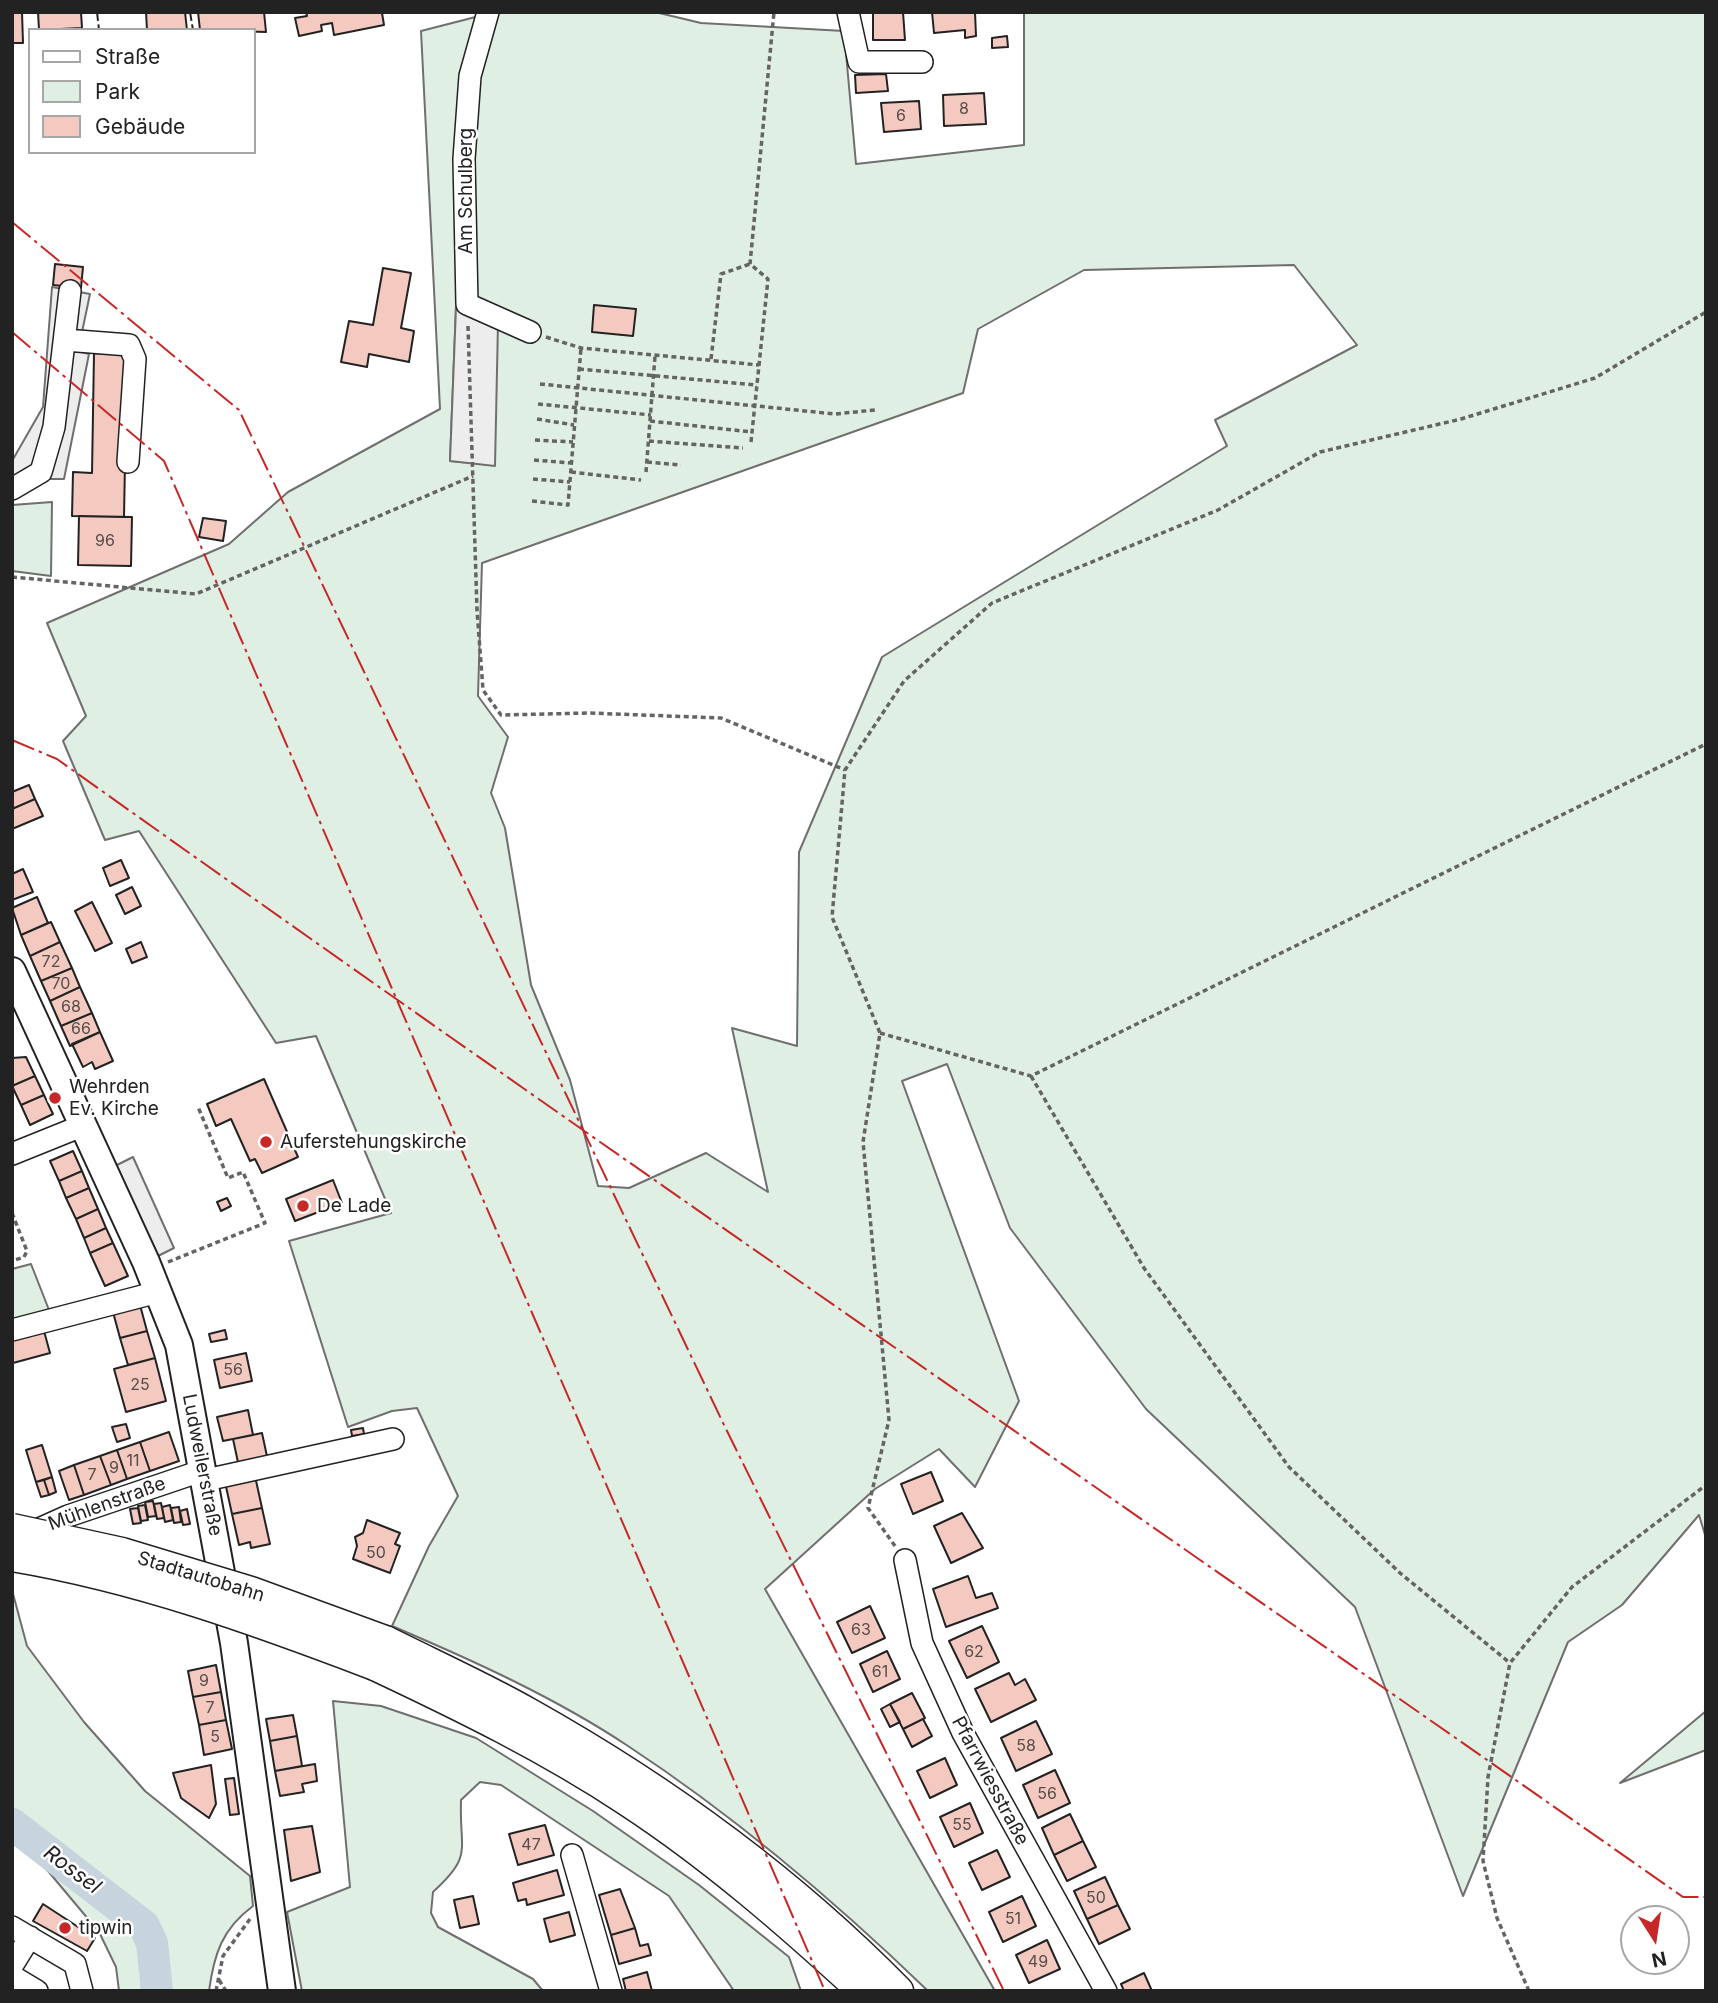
<!DOCTYPE html>
<html>
<head>
<meta charset="utf-8">
<style>
  body { margin:0 }
  #map { position:relative; width:1718px; height:2003px; overflow:hidden; background:#fff; font-family:Inter,sans-serif }
  canvas { display:block }
  .frame { position:absolute; inset:0; border:14px solid #222; pointer-events:none }
  .legend { position:absolute; left:28px; top:28px; width:228px; height:126px; box-sizing:border-box; background:#fff; border:2px solid #a7a7a7; margin:0; padding:9px 12px; list-style:none; font-size:21px; color:#222 }
  .legend li { display:flex; align-items:center; gap:14px; height:35px }
  .legend b { width:35px; border:2px solid #a7a7a7 }
  .north { position:absolute; left:1620px; top:1905px; width:70px; height:70px; box-sizing:border-box; background:#fff; border:2px solid #a7a7a7; border-radius:50%; rotate:168deg; font-size:19px; font-weight:700; line-height:28px; text-align:center; color:#222 }
  .north::after { content:''; display:block; margin:auto; width:24px; height:32px; background:#c62828; clip-path:polygon(50% 0,100% 100%,50% 72%,0 100%) }
</style>
</head>
<body>
<div id="map">
<canvas width="1718" height="2003"></canvas>
<div class="frame"></div>
<ul class="legend">
<li><b style="height:9px;background:#fff"></b>Straße</li>
<li><b style="height:19px;background:#e0efe3"></b>Park</li>
<li><b style="height:19px;background:#f3c9c0"></b>Gebäude</li>
</ul>
<div class="north">N</div>
</div>
<script>
const g = document.querySelector('canvas').getContext('2d');
g.lineJoin = 'round';
function fillPath(path, color) { g.fillStyle = color; g.fill(path, 'evenodd'); }
function stroke(path, color, width, dash) { g.strokeStyle = color; g.lineWidth = width; g.lineCap = dash ? 'butt' : 'round'; g.setLineDash(dash || []); g.stroke(path); }
function drawText(font, color, halo, rows, align = 'center') {
  g.font = font + ' Inter,sans-serif'; g.lineWidth = 5; g.setLineDash([]); g.textBaseline = 'middle'; g.strokeStyle = halo; g.fillStyle = color; for (const [text, x, y, turn = 0] of rows) {
    g.save(); g.translate(x, y); g.rotate((+turn || 0) * Math.PI / 180); g.textAlign = isNaN(turn) ? turn : align; if (halo) g.strokeText(text, 0, 0); g.fillText(text, 0, 0); g.restore();
  }
}
const green = new Path2D(`
  M495 12H655L701 23 844 31 856 164 1024 145V12H1706V1538L1699 1515 1622 1605 1568 1642 1463 1896 1355 1607 1146 1409 1010 1228 947 1064 902 1081 1019 1401 975 1487 939 1449 875 1489 765 1589 995 1991H928C836 1902 736 1817 628 1746 556 1698 472 1660 392 1626L429 1546 458 1496 417 1408 392 1411 348 1427 289 1241 391 1213 316 1036 276 1043 139 831 105 840 63 741 86 716 47 623 229 544 288 492 440 409 421 31ZM1294 265 1357 345 1215 420 1227 446 882 657 799 852 797 1046 732 1028 768 1192 706 1153 629 1188 598 1186 570 1080 531 985 505 828 491 793 508 737 478 696 482 563 963 393 978 329 1084 270ZM456 307H457L495 465 450 461Z
  M52 502 51 576 12 571V505Z
  M31 1264 49 1310 12 1320V1269Z
  M12 1590 27 1646 84 1722 145 1791 250 1876 253 1906C222 1929 214 1954 209 1991H119L116 1967 99 1932 12 1828Z
  M333 1701 381 1706 476 1738 593 1811 699 1885 789 1957 801 1991H734L669 1896 501 1785 480 1782 461 1800C459 1851 474 1855 433 1892L431 1913 438 1927 533 1979 543 1991H302L287 1912 350 1887Z
  M1706 1711V1750L1620 1783Z`);
const parking = new Path2D(`
  M52 287 90 294 78 351 89 354 64 479H12V461L43 407Z
  M456 307 498 323 495 466 450 461Z
  M133 1157 174 1248 146 1262 105 1171Z`);
const river = new Path2D(`
  M12 1824 144 1926 152 1943 157 1991`);
const building = new Path2D(`
  M12 12H22L23 43H12Z
  M38 12H81L82 28 39 30Z
  M146 12H185L187 30H147Z
  M198 12H264L266 32 200 30Z
  M306 12H386L382 13 384 25 334 35 332 23 321 25 322 31 299 36 295 18 307 16Z
  M903 12 905 40H873V13Z
  M932 12H975L976 36 965 38V30L934 33Z
  M1007 36 1008 47 992 48V38Z
  M886 74 888 91 856 93 855 75Z
  M984 93 986 124 944 126 943 95Z
  M919 101 921 129 884 132 881 103Z
  M55 264 83 267 81 288 53 285Z
  M383 268 411 273 401 328 414 331 409 362 369 354 367 367 341 362 349 321 373 325Z
  M594 305 636 309 633 336 592 332Z
  M94 353 127 354 124 517 72 516 73 472 92 473Z
  M79 516 132 517 131 566 78 565Z
  M203 518 226 521 223 541 199 537Z
  M29 785 35 799 12 809V792Z
  M35 799 43 816 12 829V809Z
  M121 860 129 878 110 886 103 868Z
  M23 869 33 892 12 900V874Z
  M132 887 141 906 125 914 116 895Z
  M37 897 48 923 21 935 12 908Z
  M92 902 112 943 95 951 75 911Z
  M51 922 60 942 30 956 21 935Z
  M60 942 72 968 41 981 30 956Z
  M141 942 147 957 132 963 126 949Z
  M72 968 80 987 50 1001 41 981Z
  M80 987 92 1013 61 1026 50 1001Z
  M92 1013 100 1032 70 1046 61 1026Z
  M100 1032 113 1061 95 1069 92 1062 83 1067 72 1044Z
  M26 1057 35 1076 12 1086V1058Z
  M35 1076 44 1095 21 1105 12 1086Z
  M264 1079 298 1157 262 1173 255 1159 250 1161 231 1119 216 1126 207 1104Z
  M44 1095 53 1114 30 1125 21 1105Z
  M73 1151 82 1171 59 1181 50 1161Z
  M82 1171 89 1188 66 1198 59 1181Z
  M333 1180 342 1203 295 1221 286 1199Z
  M89 1188 98 1209 76 1219 66 1198Z
  M227 1198 231 1206 221 1211 217 1202Z
  M98 1209 106 1228 84 1238 76 1219Z
  M106 1228 113 1243 90 1253 84 1238Z
  M113 1243 128 1276 105 1286 90 1253Z
  M140 1305 147 1331 120 1338 113 1312Z
  M225 1330 227 1339 211 1342 209 1334Z
  M44 1331 50 1353 13 1363 12 1339Z
  M147 1331 155 1358 128 1365 120 1338Z
  M246 1353 252 1381 220 1388 214 1360Z
  M155 1358 166 1401 126 1412 114 1369Z
  M248 1410 253 1435 223 1441 217 1417Z
  M126 1424 130 1438 117 1442 112 1427Z
  M363 1428 364 1434 352 1436 351 1430Z
  M169 1432 179 1461 150 1471 140 1442Z
  M262 1433 268 1461 239 1467 233 1439Z
  M140 1442 150 1471 127 1479 117 1450Z
  M42 1445 52 1477 36 1482 26 1450Z
  M117 1450 127 1479 111 1485 100 1456Z
  M100 1456 111 1485 84 1495 74 1465Z
  M74 1465 84 1495 69 1500 59 1471Z
  M931 1472 943 1501 913 1514 901 1484Z
  M255 1476 262 1508 232 1514 225 1482Z
  M52 1477 56 1492 49 1495 44 1480Z
  M44 1480 49 1495 41 1497 36 1482Z
  M153 1501 156 1516 148 1517 145 1502Z
  M161 1503 164 1518 157 1519 154 1504Z
  M145 1505 148 1520 141 1521 138 1506Z
  M170 1505 173 1520 165 1522 162 1507Z
  M179 1507 181 1522 174 1523 171 1508Z
  M138 1508 141 1523 133 1524 130 1509Z
  M262 1508 270 1544 251 1548 250 1542 239 1545 232 1514Z
  M187 1509 190 1524 183 1525 180 1511Z
  M962 1513 983 1548 951 1563 934 1526Z
  M367 1520 400 1533 395 1544 400 1546 390 1573 353 1559 357 1546 355 1537 363 1533Z
  M968 1576 976 1598 992 1593 998 1608 946 1627 933 1589Z
  M870 1606 885 1638 852 1653 837 1622Z
  M982 1626 999 1662 967 1678 949 1641Z
  M887 1651 900 1679 873 1692 860 1664Z
  M216 1665 221 1692 193 1697 188 1671Z
  M1009 1673 1015 1685 1025 1679 1036 1700 991 1722 975 1689Z
  M221 1692 226 1720 199 1725 193 1697Z
  M912 1693 925 1718 903 1729 890 1704Z
  M890 1704 900 1722 890 1727 881 1709Z
  M293 1715 297 1736 270 1741 266 1719Z
  M923 1719 932 1736 912 1747 903 1729Z
  M226 1720 232 1749 204 1755 199 1725Z
  M1036 1721 1052 1754 1016 1771 1001 1738Z
  M297 1736 302 1766 275 1771 270 1741Z
  M945 1758 957 1785 930 1798 917 1771Z
  M315 1764 317 1781 302 1784 304 1792 280 1796 275 1771Z
  M211 1765 216 1804 209 1818 181 1798 173 1773Z
  M1055 1770 1070 1803 1038 1818 1023 1785Z
  M234 1778 239 1814 230 1815 225 1779Z
  M970 1803 983 1833 954 1847 940 1817Z
  M1070 1814 1083 1841 1054 1855 1042 1828Z
  M545 1825 554 1855 518 1865 509 1834Z
  M312 1826 320 1872 291 1881 284 1830Z
  M1083 1841 1096 1867 1067 1881 1054 1855Z
  M997 1850 1010 1877 982 1890 969 1863Z
  M557 1870 564 1895 527 1905 526 1899 518 1901 513 1883Z
  M1105 1877 1118 1905 1087 1919 1074 1891Z
  M620 1889 635 1928 611 1935 599 1895Z
  M473 1896 479 1924 460 1928 454 1900Z
  M1022 1896 1036 1926 1003 1942 989 1912Z
  M43 1904 95 1938 87 1951 33 1921Z
  M1118 1905 1130 1929 1099 1944 1087 1919Z
  M569 1912 575 1935 550 1942 544 1919Z
  M635 1928 640 1946 648 1944 651 1955 619 1964 611 1935Z
  M1047 1940 1060 1969 1029 1983 1016 1955Z
  M647 1972 652 1991H626L623 1979Z
  M1144 1973 1152 1991H1124L1121 1984Z`);
const path = new Path2D(`
  M468 326 477 610 483 690 501 715 589 713 721 718 845 770
  M546 337 581 348 759 365
  M711 359 721 274 750 264
  M579 369 757 385
  M540 384 835 414 875 410
  M538 404 651 415
  M537 419 574 425
  M650 421 752 432
  M535 440 573 442
  M649 441 743 448
  M751 442 768 279 750 264 774 12
  M534 460 571 463
  M647 462 681 465
  M571 472 641 480
  M646 472 655 356
  M533 479 570 482
  M532 501 568 505 581 348
  M12 577 196 594 473 476
  M880 1033 1031 1076 1706 744
  M1031 1076 1144 1268 1289 1467 1400 1573 1510 1663
  M12 1213 27 1251 24 1257 12 1261
  M168 1262 265 1223 243 1172 228 1178 198 1107
  M895 1546 868 1508 889 1420 863 1142 880 1033 832 917 845 770 904 681 992 603 1218 510 1320 452 1461 419 1595 378 1706 312
  M219 1980 226 1991
  M216 1991 223 1956 250 1919
  M1529 1991 1497 1918 1483 1861 1488 1777 1510 1663 1572 1587 1706 1485`);
const minor = new Path2D(`
  M488 12 470 76 464 159 467 304 530 332
  M848 12 859 62H922
  M65 340 129 345 135 359 128 462
  M12 489 41 472 54 427 70 291
  M12 1154 84 1125
  M12 1330 158 1292
  M206 1480 393 1439
  M28 1534 68 1516 204 1470
  M905 1560 922 1643 963 1733 1106 1991
  M572 1855 611 1991
  M12 1927 75 1964 82 1991
  M12 1966 30 1937
  M12 1976 37 1991`);
const major = new Path2D(`
  M12 971 146 1262 179 1345 234 1643 282 1991`);
const highway = new Path2D(`
  M385 1641C433 1665 482 1687 528 1713 662 1788 790 1881 898 1991
  M375 1665C462 1706 548 1748 628 1801 712 1856 789 1923 863 1991`);
const highwayBridge = new Path2D(`
  M12 1529 122 1553 251 1592 385 1641
  M12 1556C138 1577 257 1620 375 1665`);
const fence = new Path2D(`
  M97 12 99 30
  M190 12 193 30`);
const power = new Path2D(`
  M12 222 239 410 725 1427 1004 1991
  M12 332 164 461 825 1991
  M12 740 57 759C596 1143 1141 1517 1683 1897H1706`);
const markers = [
  [55,1098,7,"#c62828"],
  [266,1142,7,"#c62828"],
  [303,1206,7,"#c62828"],
  [65,1928,7,"#c62828"]
];
const numberNames = [
  ["8",964,109],
  ["6",901,116],
  ["96",105,541],
  ["72",51,962],
  ["70",61,984],
  ["68",71,1007],
  ["66",81,1029],
  ["56",233,1370],
  ["25",140,1385],
  ["11",133,1461],
  ["9",114,1468],
  ["7",92,1475],
  ["50",376,1553],
  ["63",861,1630],
  ["62",974,1652],
  ["61",880,1672],
  ["9",204,1681],
  ["7",210,1708],
  ["5",215,1737],
  ["58",1026,1746],
  ["56",1047,1794],
  ["55",962,1825],
  ["47",531,1845],
  ["50",1096,1898],
  ["51",1013,1919],
  ["49",1038,1962]
];
const streetNames = [
  ["Am Schulberg",466,191,-90],
  ["Ludweilerstraße",202,1465,79],
  ["Mühlenstraße",107,1504,-20],
  ["Stadtautobahn",201,1577,17],
  ["Pfarrwiesstraße",990,1781,62]
];
const poiNames = [
  ["Wehrden",69,1087],
  ["Ev. Kirche",69,1109],
  ["Auferstehungskirche",280,1142],
  ["De Lade",317,1206],
  ["tipwin",79,1928]
];
const waterNames = [
  ["Rossel",72,1870,37]
];
fillPath(green, '#e0efe3');
stroke(green, '#6f6f6f', 2);
fillPath(parking, '#ededed');
stroke(parking, '#6f6f6f', 2);
stroke(river, '#c7d3dd', 32);
fillPath(building, '#f3c9c0');
stroke(building, '#222', 2);
stroke(minor, '#222', 24);
stroke(major, '#222', 30);
stroke(highway, '#222', 33);
stroke(path, '#646464', 3.5, [5, 3.5]);
stroke(minor, '#fff', 21);
stroke(major, '#fff', 26);
stroke(highway, '#fff', 30);
stroke(highwayBridge, '#222', 33, []);
stroke(highwayBridge, '#fff', 30);
stroke(fence, '#222', 2, [9, 3.5]);
stroke(power, '#c62828', 2, [24, 5, 3.5, 5]);
for (const [x, y, r, color] of markers) { const dot = new Path2D(); dot.arc(x, y, r, 0, 2 * Math.PI); g.fillStyle = color; g.fill(dot); stroke(dot, '#fff', 2.5); }
drawText('16px', '#564c4a', null, numberNames);
drawText('19px', '#222', '#fff', streetNames);
drawText('19px', '#222', '#fff', poiNames, 'left');
drawText('italic 21px', '#222', '#fff', waterNames);
</script>
</body>
</html>
